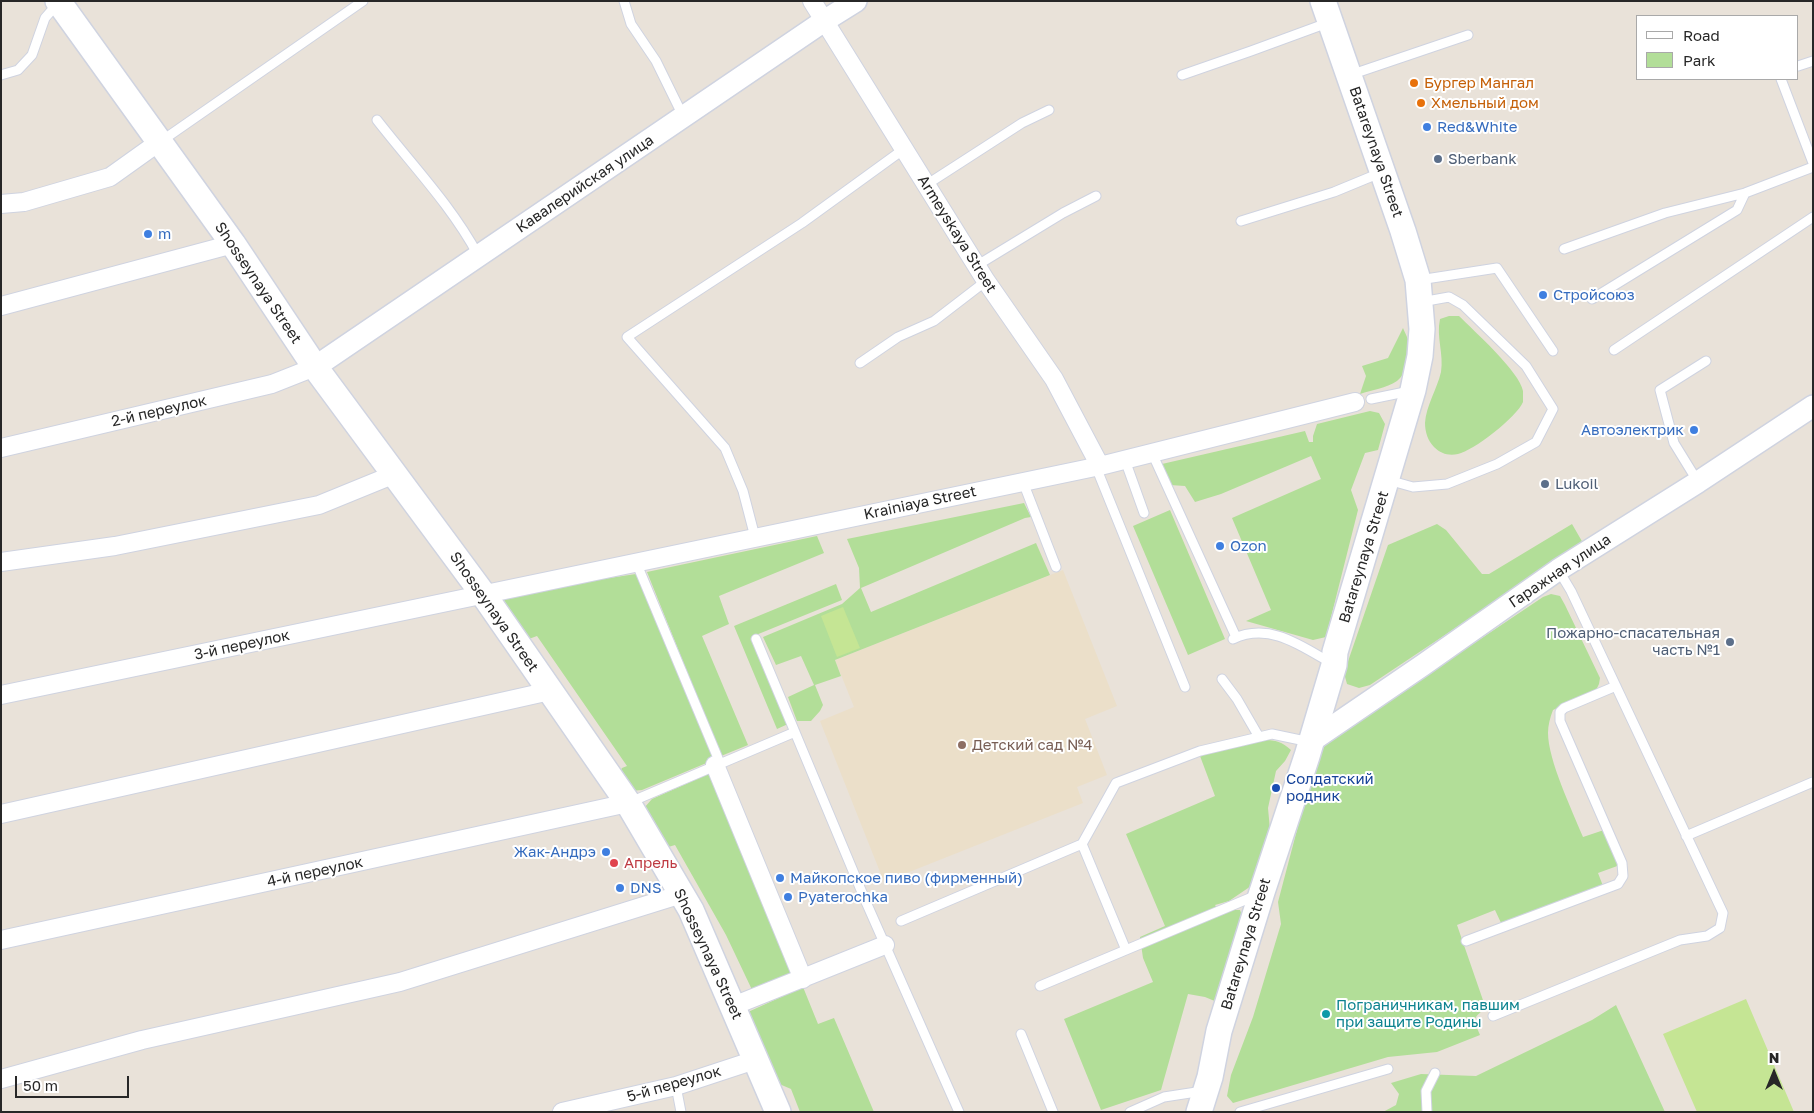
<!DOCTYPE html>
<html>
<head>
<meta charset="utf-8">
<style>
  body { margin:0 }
  #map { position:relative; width:1814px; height:1113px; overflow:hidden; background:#e9e2d9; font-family:"Golos Text",sans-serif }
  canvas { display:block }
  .frame { position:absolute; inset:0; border:2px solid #272727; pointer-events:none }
  .legend { position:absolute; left:1636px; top:15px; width:162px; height:65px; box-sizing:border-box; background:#fff; border:1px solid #a9a9a9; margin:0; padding:6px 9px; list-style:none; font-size:15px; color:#272727 }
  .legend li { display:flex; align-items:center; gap:10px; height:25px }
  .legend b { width:25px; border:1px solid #a9a9a9 }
  .north { position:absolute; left:1749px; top:1048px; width:50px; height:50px; -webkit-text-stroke:4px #fff; paint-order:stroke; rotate:0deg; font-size:14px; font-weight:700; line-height:20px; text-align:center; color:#272727 }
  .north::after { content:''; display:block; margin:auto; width:18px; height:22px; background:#272727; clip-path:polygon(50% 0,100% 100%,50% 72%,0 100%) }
  .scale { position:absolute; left:15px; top:1076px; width:114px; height:22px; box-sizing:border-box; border:2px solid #272727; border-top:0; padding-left:6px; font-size:15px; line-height:18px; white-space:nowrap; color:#272727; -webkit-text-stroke:4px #fff; paint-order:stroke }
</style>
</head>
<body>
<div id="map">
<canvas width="1814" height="1113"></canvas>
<div class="frame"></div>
<ul class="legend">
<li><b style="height:6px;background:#fff"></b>Road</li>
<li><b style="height:14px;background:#b2de98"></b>Park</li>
</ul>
<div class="north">N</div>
<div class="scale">50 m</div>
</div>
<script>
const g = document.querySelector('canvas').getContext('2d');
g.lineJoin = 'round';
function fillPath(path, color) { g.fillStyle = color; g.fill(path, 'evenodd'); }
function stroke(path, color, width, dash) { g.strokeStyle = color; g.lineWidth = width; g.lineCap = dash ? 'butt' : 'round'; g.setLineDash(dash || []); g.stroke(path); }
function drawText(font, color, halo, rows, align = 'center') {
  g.font = font + ' "Golos Text",sans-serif'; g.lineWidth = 4; g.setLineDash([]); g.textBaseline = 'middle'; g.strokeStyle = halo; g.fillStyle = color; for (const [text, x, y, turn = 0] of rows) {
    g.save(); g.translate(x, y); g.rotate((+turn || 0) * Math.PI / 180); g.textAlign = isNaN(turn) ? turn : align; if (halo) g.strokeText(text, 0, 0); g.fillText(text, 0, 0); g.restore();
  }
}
const education = new Path2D(`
  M1063 570 1117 706 1085 719 1107 775 1077 787 1083 803 884 882 820 721 854 707 835 660Z`);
const green = new Path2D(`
  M1449 316H1459C1474 331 1520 372 1523 391 1523 393 1523 400 1523 402 1517 417 1473 451 1458 454 1449 456 1441 454 1434 447 1428 441 1425 432 1425 423 1426 406 1437 389 1441 372 1444 354 1436 337 1440 319Z
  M1403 328C1406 335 1410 342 1411 350 1411 360 1405 375 1397 381 1386 388 1372 390 1360 394L1366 376 1362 366 1388 358Z
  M1370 411 1379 413 1385 424 1378 450 1365 453 1351 490 1358 510 1326 637 1313 640 1246 621 1271 610 1232 518 1321 479 1311 456 1221 494 1195 502 1185 486 1170 485 1162 464 1305 431 1309 442H1313V436L1317 424Z
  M1024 503 1031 517 1025 518 861 588 871 612 1036 543 1050 575 835 660 841 676 815 685 823 705 820 711 811 721H797L788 697 814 685 801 656 776 665 763 637 842 604 860 588 859 568 847 539Z
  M1170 510 1225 639 1188 655 1133 526Z
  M1437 524 1446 530 1482 574H1489L1572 524 1583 543 1370 685 1359 688 1347 684 1344 673 1388 545Z
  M817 536 824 553 719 596 729 624 702 636 748 745 721 756 647 572Z
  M636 574 716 759 642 790 630 791 619 773 622 768 627 766 537 636 526 640 501 607C504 599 507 596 515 592Z
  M836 584 842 600 751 637 788 724 777 729 734 626Z
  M1551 594 1560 596 1565 605 1600 678 1599 684 1596 690 1553 710C1550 718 1548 725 1548 733 1548 760 1572 810 1583 837L1604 830 1620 865 1598 873 1603 886 1502 925 1495 910 1457 925 1485 1006C1482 1013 1477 1013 1474 1021L1480 1035 1437 1052 1388 1057 1233 1103 1227 1096 1231 1075 1253 1017 1281 924 1278 902 1317 754 1327 742 1543 597Z
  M1264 740C1276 740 1282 742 1291 750L1285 761 1276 771 1268 808 1270 830 1254 884 1229 901 1215 905 1221 915 1232 910H1240L1242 915 1217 1002 1205 997 1188 994 1161 1090 1101 1110 1064 1019 1153 982 1143 958 1140 937 1165 926 1126 834 1215 796 1200 756Z
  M713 772 797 977 754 994 726 935 675 845 665 848 644 808 652 799Z
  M803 987 818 1024 834 1018 874 1112H800L791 1089 770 1080 748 1012Z
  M1616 1005 1665 1112H1383L1396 1105 1399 1094 1391 1083 1421 1074 1476 1076 1592 1020Z`);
const pitch = new Path2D(`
  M843 607 860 648 837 657 821 616Z
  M1746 999 1794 1112H1697L1663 1034Z`);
const service = new Path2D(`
  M624 1 631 24 656 61 683 116
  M1798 66 1813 61
  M1 75 18 70 32 55 45 18 58 3
  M1182 75 1251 51 1330 22
  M1350 75 1468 35
  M1781 79 1813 163
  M377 120C412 165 451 205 478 255
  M160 142 363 1
  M926 185 1022 123 1049 110
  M1241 221 1334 192 1380 173
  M1564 249 1665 213 1745 193 1813 167
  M976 266 1063 213 1096 196
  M1419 280 1497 268 1553 351
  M1592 299 1737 210 1745 193
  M1614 350 1813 217
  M860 363 898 337 934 321 986 281
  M1371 399 1410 391
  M1152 453 1236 637
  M1125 460 1144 513
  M1096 467 1185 687
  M1388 480 1413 487 1447 484 1497 464 1536 442 1553 409 1526 366 1463 305 1449 297 1421 302
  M1023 482 1056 567
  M1698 482 1674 443 1660 390 1706 361
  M755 537 743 491 725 448 627 337 802 223 904 149
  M636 562 720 763
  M756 639 866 902 959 1112
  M1233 639C1269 622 1300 645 1331 663
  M1222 679 1237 699 1259 737
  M628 803 795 732
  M1686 836 1813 782
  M901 921 1082 844
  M1466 941 1618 884 1623 876 1622 863 1560 721V712L1564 708 1616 686
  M1126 950 1082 844 1116 783 1200 751 1272 734 1310 742
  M1040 986 1257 895
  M1493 1016 1680 940 1707 936 1720 928 1723 913 1571 591 1559 571
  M1021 1034 1053 1112
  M676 1086 681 1112
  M1130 1112 1164 1097 1203 1091
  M1240 1112 1388 1069
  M1427 1112 1426 1091 1435 1073`);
const minor = new Path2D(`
  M812 1 986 281 1054 379 1100 466
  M1 204 24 202 110 177 159 142
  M1 306 233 244
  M1 448 272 384 315 367
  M1 562 115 546 319 505 395 474
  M1 695 1100 466 1355 402
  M715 765 803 979
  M1 814 550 691
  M1 940 628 803
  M733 1006 885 945
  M1 1079 142 1040 400 982 682 894
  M562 1112 676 1086 755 1060`);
const tertiary = new Path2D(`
  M315 367 824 21 856 1
  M1310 742 1423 665 1558 570 1698 482 1813 406`);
const secondary = new Path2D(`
  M58 1 233 244 315 367 483 594 628 803 691 910 778 1112
  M1199 1112 1210 1077 1219 1031 1262 892 1307 756 1334 665 1335 652 1413 390 1420 356 1422 329 1418 280 1403 231 1323 1`);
const markers = [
  [1414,83,5,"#e8710a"],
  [1421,103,5,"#e8710a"],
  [1427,127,5,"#3f7fe0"],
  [1438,159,5,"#5c6f8a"],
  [148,234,5,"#3f7fe0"],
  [1543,295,5,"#3f7fe0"],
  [1694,430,5,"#3f7fe0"],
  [1545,484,5,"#5c6f8a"],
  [1220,546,5,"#3f7fe0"],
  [1730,642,5,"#5c6f8a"],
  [962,745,5,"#8d6e63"],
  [1276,788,5,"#1a4fb4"],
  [606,852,5,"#3f7fe0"],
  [614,863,5,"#e0444e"],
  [780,878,5,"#3f7fe0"],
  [620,888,5,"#3f7fe0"],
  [788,897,5,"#3f7fe0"],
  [1326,1014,5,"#0f9aa8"]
];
const foodNames = [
  ["Бургер Мангал",1424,83],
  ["Хмельный дом",1431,103]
];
const shopNames = [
  ["Red&White",1437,127],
  ["m",158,234],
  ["Стройсоюз",1553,295],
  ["Автоэлектрик",1684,430,"right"],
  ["Ozon",1230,546],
  ["Жак-Андрэ",596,852,"right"],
  ["Майкопское пиво (фирменный)",790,878],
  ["DNS",630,888],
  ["Pyaterochka",798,897]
];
const streetNames = [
  ["Batareynaya Street",1376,152,71],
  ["Кавалерийская улица",585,184,-34],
  ["Armeyskaya Street",957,234,58],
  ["Shosseynaya Street",258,283,56],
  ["2-й переулок",159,411,-13],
  ["Krainiaya Street",920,503,-12],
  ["Batareynaya Street",1364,557,-73],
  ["Гаражная улица",1560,571,-34],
  ["Shosseynaya Street",494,612,55],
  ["3-й переулок",242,645,-12],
  ["4-й переулок",315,872,-12],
  ["Batareynaya Street",1246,944,-73],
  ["Shosseynaya Street",708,954,65],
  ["5-й переулок",674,1084,-16]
];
const serviceNames = [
  ["Sberbank",1448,159],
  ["Lukoil",1555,484],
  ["Пожарно-спасательная",1720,633,"right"],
  ["часть №1",1720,650,"right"]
];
const educationNames = [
  ["Детский сад №4",972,745]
];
const transitNames = [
  ["Солдатский",1286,779],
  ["родник",1286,796]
];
const healthNames = [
  ["Апрель",624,863]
];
const cultureNames = [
  ["Пограничникам, павшим",1336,1005],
  ["при защите Родины",1336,1022]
];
fillPath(education, '#ebdfc9');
fillPath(green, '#b2de98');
fillPath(pitch, '#c5e594');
stroke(service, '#cfd3e0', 11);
stroke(minor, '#cfd3e0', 20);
stroke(tertiary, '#cfd3e0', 24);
stroke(secondary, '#cfd3e0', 28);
stroke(service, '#fff', 9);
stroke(minor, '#fff', 18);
stroke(tertiary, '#fff', 21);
stroke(secondary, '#fff', 25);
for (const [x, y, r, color] of markers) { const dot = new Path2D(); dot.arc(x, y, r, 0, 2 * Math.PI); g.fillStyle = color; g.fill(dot); stroke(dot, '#fff', 2); }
drawText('15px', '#c56008', '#fff', foodNames, 'left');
drawText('15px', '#366cbe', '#fff', shopNames, 'left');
drawText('15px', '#272727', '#fff', streetNames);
drawText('15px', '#4e5e75', '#fff', serviceNames, 'left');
drawText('15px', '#785e54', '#fff', educationNames, 'left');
drawText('15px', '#164399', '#fff', transitNames, 'left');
drawText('15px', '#be3a42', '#fff', healthNames, 'left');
drawText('15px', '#0d838f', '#fff', cultureNames, 'left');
</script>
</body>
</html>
